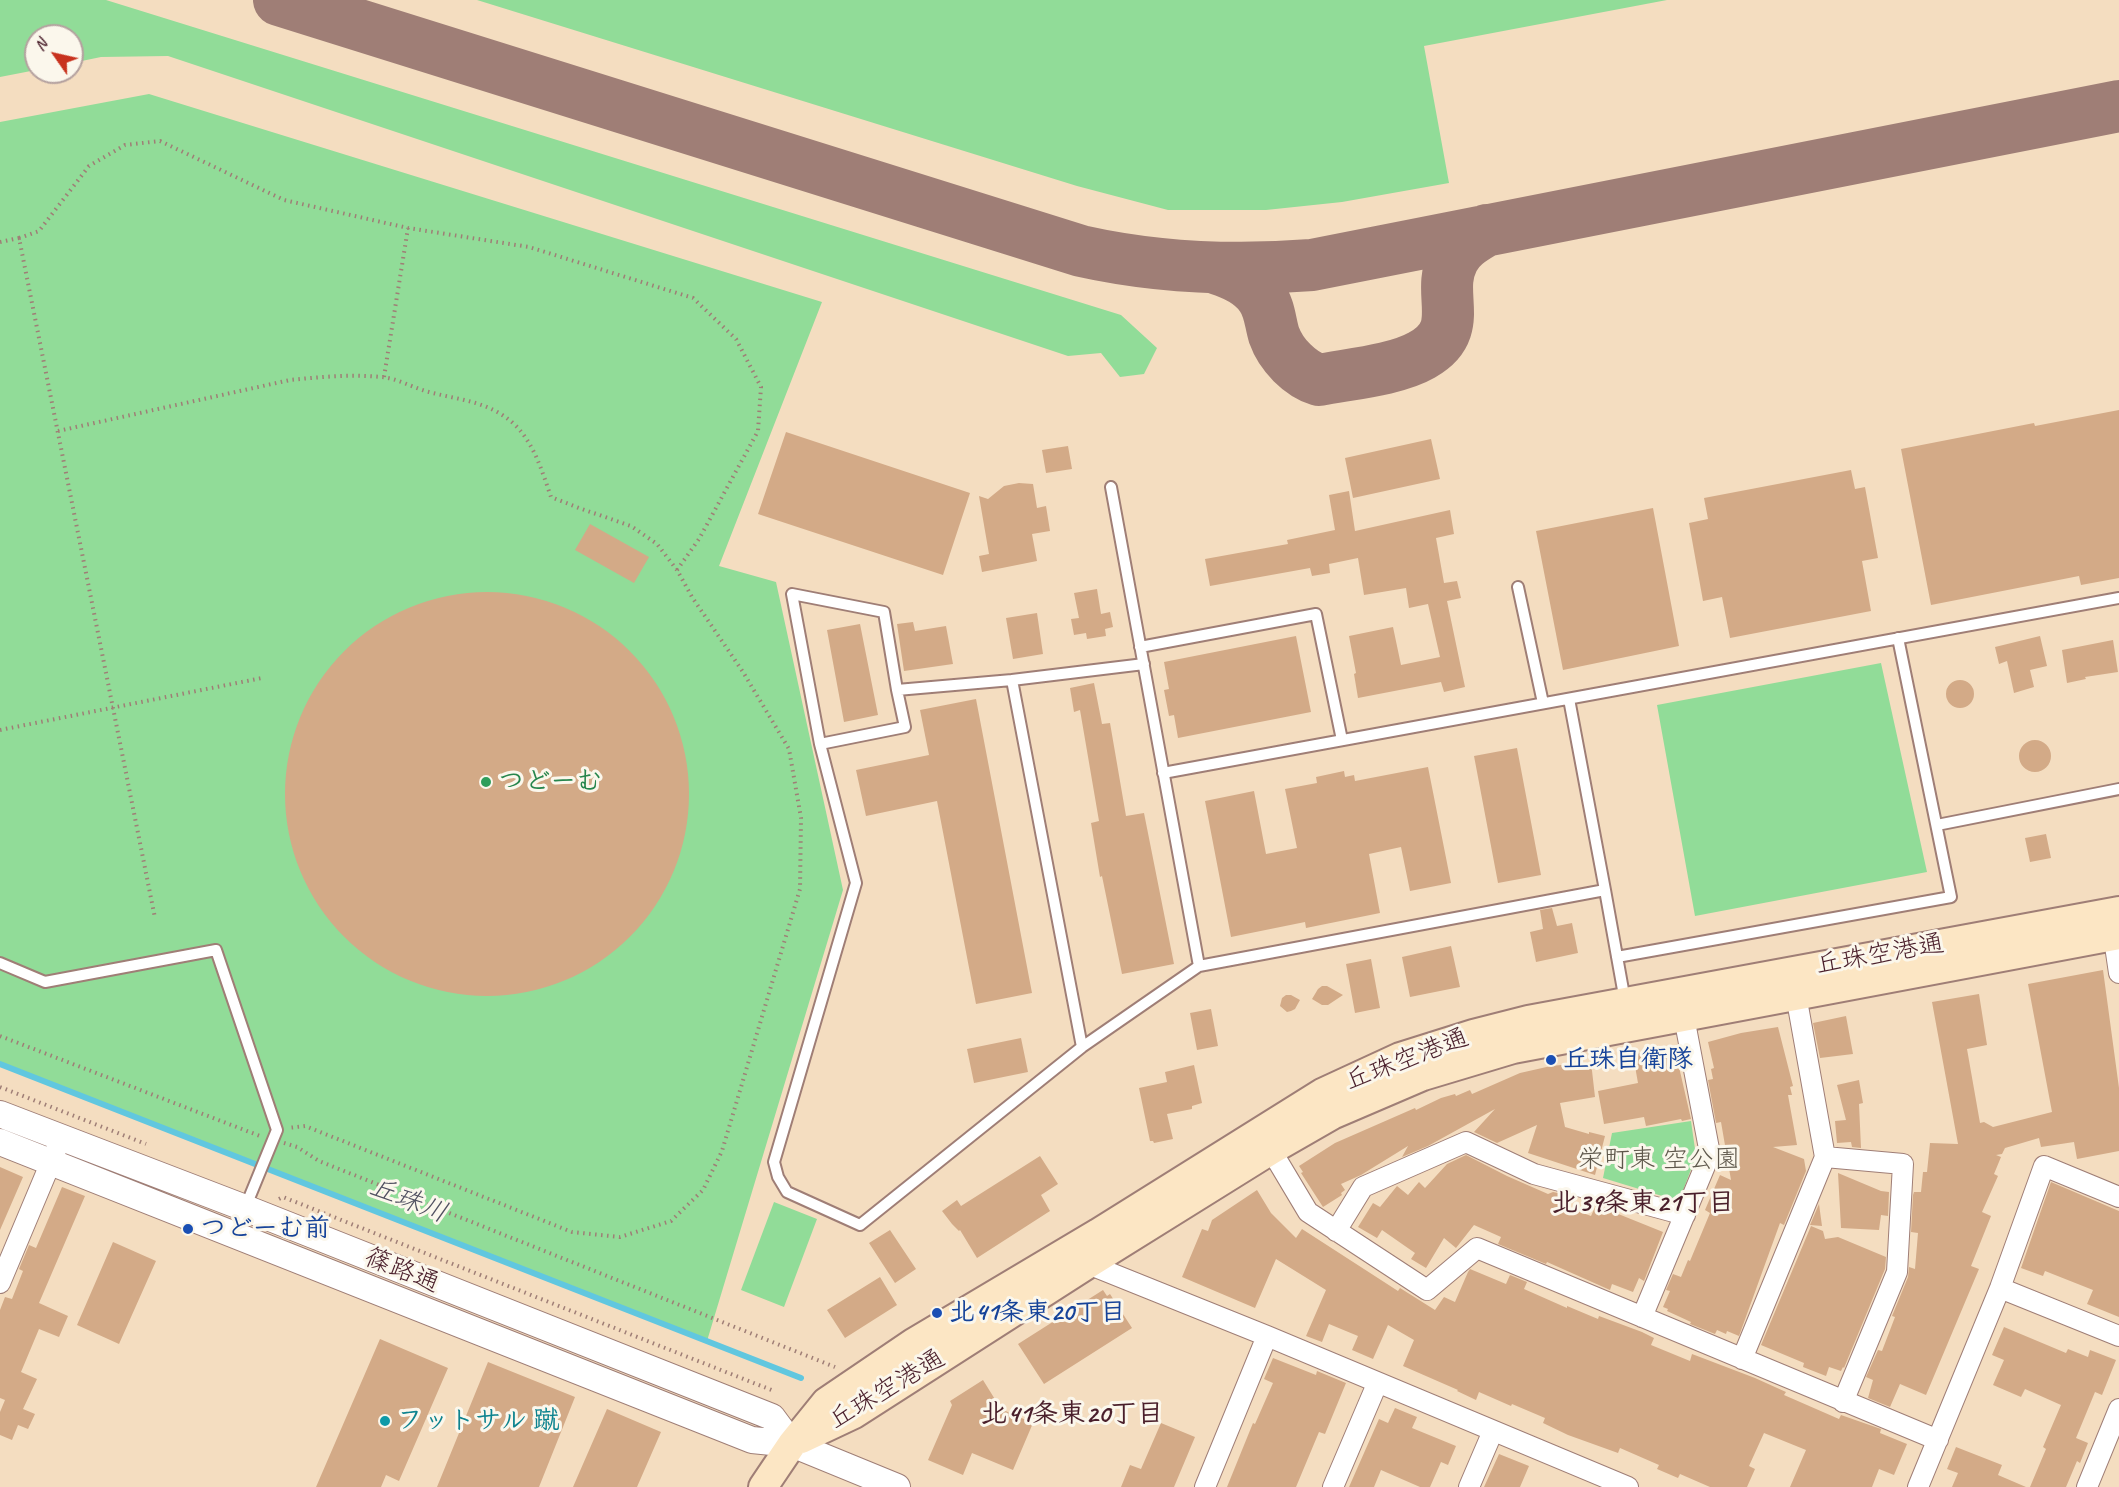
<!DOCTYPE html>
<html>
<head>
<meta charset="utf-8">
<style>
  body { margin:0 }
  #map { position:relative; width:2119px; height:1487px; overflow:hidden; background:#f4ddc0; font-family:Caveat,sans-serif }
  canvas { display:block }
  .north { position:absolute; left:24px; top:24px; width:60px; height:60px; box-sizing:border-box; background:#fbf7ec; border:2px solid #b4a19f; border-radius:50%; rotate:304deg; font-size:16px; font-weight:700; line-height:24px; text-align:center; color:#4a1f2b }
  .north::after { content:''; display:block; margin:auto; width:21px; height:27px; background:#c8321e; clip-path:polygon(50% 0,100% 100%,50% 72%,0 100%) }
</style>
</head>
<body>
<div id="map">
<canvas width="2119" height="1487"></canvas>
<div class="north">N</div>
</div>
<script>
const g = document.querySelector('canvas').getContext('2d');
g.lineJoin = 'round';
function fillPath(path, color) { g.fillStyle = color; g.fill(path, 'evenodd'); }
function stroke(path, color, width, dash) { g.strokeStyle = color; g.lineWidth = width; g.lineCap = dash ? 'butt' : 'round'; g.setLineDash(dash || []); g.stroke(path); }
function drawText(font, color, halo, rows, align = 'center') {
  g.font = font + ' Caveat,"Klee One",sans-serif'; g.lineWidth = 6; g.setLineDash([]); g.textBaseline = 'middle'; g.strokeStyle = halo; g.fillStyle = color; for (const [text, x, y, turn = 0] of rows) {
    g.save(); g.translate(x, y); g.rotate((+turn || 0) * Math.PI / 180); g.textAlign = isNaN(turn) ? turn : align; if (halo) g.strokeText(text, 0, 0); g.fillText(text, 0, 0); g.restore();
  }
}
const green = new Path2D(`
  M0 0H106L1121 315 1157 348 1144 374 1120 377 1101 353 1068 356 168 56 101 57 72 63V36H36V70L0 77Z
  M477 0H1667L1424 46 1449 183 1342 202 1266 210H1168L1077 186Z
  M149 94 822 302 719 566 776 582 843 890 707 1341 0 1064V122Z
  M1881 663 1927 872 1695 916 1657 705Z
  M1691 1121 1696 1156 1681 1196 1672 1199 1603 1178 1612 1133Z
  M774 1202 817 1219 784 1307 741 1290Z`);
const stream = new Path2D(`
  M0 1064 801 1378`);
const taxiway = new Path2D(`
  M279 0 1081 251C1157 268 1234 271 1312 265L2119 106
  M1218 269C1234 274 1250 281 1261 296 1270 308 1270 322 1274 335 1281 355 1300 374 1319 380 1350 374 1396 370 1422 355 1468 329 1435 295 1453 260 1460 245 1474 238 1487 230`);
const building = new Path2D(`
  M2119 410V578L2081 585 2079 576 1931 605 1901 449 2034 423 2035 426Z
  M786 432 970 493 943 575 758 514Z
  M1431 439 1440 479 1353 498 1345 458Z
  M1068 446 1072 469 1046 473 1042 450Z
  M1851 470 1855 489 1865 487 1878 558 1862 561 1871 611 1730 638 1722 597 1703 601 1689 523 1708 519 1704 498Z
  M1019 483 1033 484 1037 508 1046 506 1050 531 1032 534 1037 561 982 572 979 556 989 554 979 496 988 499 1004 486Z
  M1349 491 1355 531 1450 510 1454 534 1436 538 1444 583 1457 581 1461 598 1447 601 1465 687 1444 692 1441 682 1358 698 1354 674 1356 673 1349 636 1393 627 1401 665 1440 657 1428 604 1409 608 1406 588 1364 595 1358 558 1329 564 1330 573 1312 576 1310 568 1210 586 1205 559 1288 544 1287 540 1335 530 1329 495Z
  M1653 508 1679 646 1563 670 1536 531Z
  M590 524 649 557 634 583 575 550Z
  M1097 589 1101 614 1110 612 1113 627 1105 629 1106 636 1087 639 1086 633 1074 635 1071 619 1079 618 1074 593Z
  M285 794a202 202 0 1 1 404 0a202 202 0 1 1-404 0Z
  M1037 613 1043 654 1013 659 1006 618Z
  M913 622 915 631 946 626 953 664 904 671 897 624Z
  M860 624 878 715 844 722 827 630Z
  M1296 636 1311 712 1178 738 1174 715 1169 716 1164 690 1169 689 1164 662Z
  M2040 636 2047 666 2030 670 2034 687 2014 693 2007 661 1999 664 1995 647Z
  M2113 640 2118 672 2085 677 2086 679 2067 683 2062 650Z
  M1946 694a14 14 0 1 1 28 0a14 14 0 1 1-28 0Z
  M1094 683 1102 724 1110 723 1126 816 1144 813 1174 964 1122 974 1102 876 1100 877 1091 823 1099 821 1080 710 1074 712 1070 688Z
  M976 699 1032 993 976 1004 937 801 866 816 856 770 929 755 920 710Z
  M2019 756a16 16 0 1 1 32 0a16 16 0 1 1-32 0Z
  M1517 748 1541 875 1498 883 1474 756Z
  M1428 767 1451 883 1410 891 1401 847 1369 854 1380 913 1306 928 1305 922 1231 937 1205 801 1254 791 1266 854 1297 848 1285 789 1317 783 1316 777 1344 771 1345 777 1354 775 1355 781Z
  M2046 834 2051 858 2030 862 2025 838Z
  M1552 908 1557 926 1572 923 1578 953 1536 962 1530 932 1543 929 1540 910Z
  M1451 946 1460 987 1410 997 1402 957Z
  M1371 959 1380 1008 1355 1013 1346 964Z
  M2103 970 2119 1088V1151L2077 1159 2074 1142 2041 1147 2039 1138 2005 1148 2002 1154 1996 1155 2001 1157 1994 1174 1998 1176 1982 1212 1991 1216 1971 1266 1979 1269 1926 1395 1900 1384 1890 1407 1868 1398 1873 1380 1866 1377 1878 1350 1882 1351 1895 1317 1892 1316 1908 1277 1909 1267 1915 1269 1918 1233 1911 1232 1913 1195 1914 1192H1921L1923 1172H1927L1930 1143 1958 1144 1932 1002 1979 994 1987 1045 1967 1049 1980 1123 1984 1122 1993 1127 2052 1112 2028 984Z
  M1322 986H1327L1343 995 1328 1005H1322L1312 999 1318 989Z
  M1286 995H1291L1300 1000 1295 1009 1291 1011 1287 1012 1280 1006 1282 998Z
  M1211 1009 1218 1046 1197 1050 1190 1013Z
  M1846 1016 1853 1054 1820 1058 1813 1023Z
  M1778 1027 1793 1086 1790 1087 1792 1095H1788L1797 1145 1773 1147 1804 1159 1806 1171 1784 1225 1780 1223 1739 1336 1727 1331 1726 1334 1717 1330 1715 1334 1690 1324 1691 1322 1667 1311 1668 1309 1663 1307 1670 1291 1666 1290 1673 1274 1681 1277 1688 1260 1690 1261 1710 1213 1705 1210 1720 1175 1731 1180 1721 1122 1716 1123 1708 1080 1713 1079 1711 1069 1714 1068 1708 1042 1741 1033Z
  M1021 1038 1028 1072 974 1083 967 1049Z
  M1660 1048 1662 1057 1676 1054 1691 1119 1682 1121 1681 1119 1646 1126 1644 1117 1604 1124 1598 1091 1638 1083 1633 1055Z
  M1591 1062 1595 1097 1560 1103 1565 1127 1589 1134V1132L1605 1136 1595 1175 1528 1153 1537 1125 1497 1143 1474 1132 1495 1109 1428 1146 1402 1157 1408 1146 1361 1175 1341 1184 1345 1190 1341 1193 1342 1195 1323 1207 1301 1173 1303 1172 1299 1166 1335 1143 1415 1108 1416 1110 1441 1098 1455 1094 1456 1096 1470 1090 1472 1094 1520 1073 1551 1066Z
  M1194 1065 1202 1103 1192 1106V1109L1167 1114 1173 1139 1154 1143 1153 1141H1150L1139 1088 1167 1082 1165 1072Z
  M1859 1080 1863 1103 1859 1104 1861 1148 1852 1147 1851 1142 1837 1143 1835 1121 1846 1120 1837 1085Z
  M1466 1155 1507 1176 1548 1194 1553 1192 1563 1194 1559 1204 1591 1216 1596 1205 1663 1232 1644 1281 1639 1278 1633 1292 1612 1284 1610 1290 1547 1262 1546 1264 1498 1244 1501 1237 1474 1225 1456 1248 1444 1238 1426 1268 1411 1259 1415 1253 1382 1230 1377 1238 1358 1227 1373 1203 1380 1207 1397 1186 1408 1195 1419 1182 1425 1188 1447 1164Z
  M1040 1156 1058 1184 1041 1195 1050 1211 977 1258 960 1230 959 1231 952 1224 942 1211 957 1200 961 1206Z
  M0 1167 23 1177 0 1230Z
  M1838 1173 1881 1191 1889 1192 1888 1216 1881 1215 1879 1230 1841 1228Z
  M2051 1182 2119 1211V1317L2087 1304 2093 1290 2045 1271 2043 1276 2021 1268Z
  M62 1187 85 1196 39 1303 68 1316 59 1337 39 1329 21 1372 37 1379 23 1409 35 1414 28 1429 18 1425 12 1440 0 1435V1412L5 1400 0 1398V1310L5 1297 12 1299 23 1271 19 1269 29 1245 36 1248Z
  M1257 1190 1271 1213 1296 1238 1302 1229 1398 1291 1400 1288 1435 1310 1444 1297 1455 1302 1468 1272 1470 1269 1506 1284 1510 1275 1527 1282 1524 1289 1567 1308V1306L1598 1319 1599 1316 1642 1332 1654 1338 1651 1345 1690 1361 1692 1354 1755 1378 1786 1392 1784 1395 1839 1419 1841 1415 1881 1429 1880 1433 1907 1444 1894 1475 1879 1469 1872 1487H1790L1806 1450 1764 1433 1749 1466 1755 1469 1747 1487H1710L1680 1474 1678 1478 1657 1469 1659 1465 1620 1448 1618 1453 1568 1435 1543 1423 1545 1418 1512 1404 1511 1406 1479 1392 1476 1400 1457 1391 1458 1390 1403 1366 1414 1340 1388 1325 1373 1359 1352 1350 1358 1336 1329 1324 1322 1342 1306 1336 1326 1290 1276 1259 1255 1308 1182 1277 1202 1229 1208 1231 1212 1220Z
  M1819 1204 1822 1226 1810 1225Z
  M1811 1226 1823 1231 1825 1239 1838 1237 1886 1257 1885 1269 1844 1368 1843 1367 1841 1371 1829 1367 1826 1376 1803 1367 1804 1363 1761 1345Z
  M890 1230 916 1269 895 1283 869 1243Z
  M113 1242 156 1261 119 1344 77 1325Z
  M880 1277 897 1305 845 1338 827 1310Z
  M1103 1290 1107 1296 1110 1294 1132 1328 1044 1384 1018 1344Z
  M2004 1327 2066 1353 2068 1349 2088 1357 2090 1350 2116 1360 2102 1395 2095 1392 2076 1438 2088 1443 2080 1463 2077 1461 2066 1487H2030L2046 1449 2043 1447 2061 1405 2025 1389 2021 1397 1993 1385 2004 1360 1992 1355Z
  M380 1339 448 1368 399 1481 386 1475 381 1487H316Z
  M1273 1358 1316 1375 1317 1371 1346 1383 1325 1434 1319 1432 1296 1487H1227L1253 1423 1255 1424 1273 1383 1264 1379Z
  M488 1362 575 1397 539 1487H437Z
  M983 1380 1001 1409 1033 1423 1013 1470 972 1453 963 1475 928 1460 952 1405 950 1401Z
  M1395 1408 1417 1417 1412 1428 1456 1446 1448 1465 1441 1462 1430 1487H1420L1381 1470 1374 1487H1349L1379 1419 1388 1423Z
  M607 1409 661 1432 637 1487H573Z
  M1161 1423 1195 1437 1174 1487H1121L1130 1465 1141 1469Z
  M1956 1447 2002 1465 1998 1475 2026 1487H1952L1958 1473 1947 1469Z
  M1499 1454 1529 1466 1520 1487H1484Z`);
const path = new Path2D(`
  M19 238 39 231 89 166 125 145 160 141 284 200 408 228 529 247 693 298 736 339 761 387 758 431 699 539 677 570
  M0 242 19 238 155 918
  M384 377 408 228
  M58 431 290 380C320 377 351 374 381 377 397 378 413 388 429 392 459 400 489 401 514 424 534 443 542 471 551 497L579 508 631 526 657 544 677 570 692 597 743 672 789 749 801 818 800 889 722 1151 703 1190 671 1221 620 1237 572 1232 305 1126 288 1128
  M0 730 262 678
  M0 1036 260 1136
  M0 1087 146 1144
  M284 1143 297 1147 319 1161 835 1367
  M279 1199 283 1197 774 1391`);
const service = new Path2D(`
  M1111 487 1199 966 1605 890 1625 1001
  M1518 587 1543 703
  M1140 647 1316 614 1342 740
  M1144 664 1012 680 1082 1047 1199 966
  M897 690 884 612 792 594 820 744 856 883 774 1162 778 1177 787 1192 860 1225 1082 1047
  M1569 699 1605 890
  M820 744 905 727 897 690 1012 680
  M1163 773 2119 598
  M1937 825 2119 789
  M1617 957 1951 897 1898 638
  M0 963 45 982 216 950 277 1130 234 1235`);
const minor = new Path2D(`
  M2112 925 2119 973
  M1271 1150 1308 1212 1427 1290 1477 1248 1938 1440
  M1825 1157 1903 1164 1897 1272 1843 1402
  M1336 1231 1363 1187 1466 1142 1534 1174 1685 1215
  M1085 1258 1088 1264 1267 1336 1628 1487
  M0 1283 56 1150
  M2000 1288 2119 1336
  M1642 1317 1710 1154 1684 1017
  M1742 1359 1825 1157 1796 995
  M1205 1487 1267 1336
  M1333 1487 1377 1384
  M1469 1487 1493 1431
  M1918 1487 2000 1288 2044 1166 2119 1197
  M2087 1487 2119 1409`);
const tertiary = new Path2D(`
  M0 1114 245 1208 772 1417 792 1444
  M0 1142 752 1440 792 1444 897 1487`);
const secondary = new Path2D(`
  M801 1439 854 1414 1088 1264 1271 1150 1332 1115 1423 1076 1513 1049 2119 935
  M763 1487 792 1444 826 1402 913 1343 1098 1233 1322 1093 1400 1057 1473 1034 1528 1020 2119 911`);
const markers = [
  [486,782,6,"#2e9e5b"],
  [1551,1060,6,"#1a4fb4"],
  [188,1229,6,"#1a4fb4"],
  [937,1313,6,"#1a4fb4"],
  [385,1421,6,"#0f9aa8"]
];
const leisureNames = [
  ["つどーむ",498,782]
];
const streetNames = [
  ["丘珠空港通",1880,955,-10],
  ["丘珠空港通",1407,1060,-21],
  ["篠路通",402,1271,22],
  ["丘珠空港通",887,1390,-31]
];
const transitNames = [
  ["丘珠自衛隊",1563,1060],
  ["つどーむ前",200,1229],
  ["北41条東20丁目",949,1313]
];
const parkNames = [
  ["栄町東 空公園",1659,1160]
];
const cultureNames = [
  ["フットサル 蹴",397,1421]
];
const waterNames = [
  ["丘珠川",408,1201,21]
];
const neighbourhoodNames = [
  ["北39条東21丁目",1643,1204],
  ["北41条東20丁目",1072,1415]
];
fillPath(green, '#91dc98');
stroke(stream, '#61c7df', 6);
stroke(taxiway, '#9f7e76', 52);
fillPath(building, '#d3aa87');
stroke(service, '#9f7e76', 14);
stroke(minor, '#9f7e76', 22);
stroke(tertiary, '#9f7e76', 28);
stroke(secondary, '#9f7e76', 32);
stroke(path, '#9f7e76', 4, [1.5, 4.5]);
stroke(service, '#fff', 10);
stroke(minor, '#fff', 20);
stroke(tertiary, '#fff', 26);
stroke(secondary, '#fce6c4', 28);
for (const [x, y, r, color] of markers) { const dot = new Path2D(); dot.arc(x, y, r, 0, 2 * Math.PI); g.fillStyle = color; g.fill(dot); stroke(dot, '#fbf7ec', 2); }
drawText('bold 26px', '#27864d', '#fbf7ec', leisureNames, 'left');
drawText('26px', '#4a1f2b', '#fbf7ec', streetNames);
drawText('bold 26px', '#164399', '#fbf7ec', transitNames, 'left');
drawText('26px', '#5f584c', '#fbf7ec', parkNames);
drawText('bold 26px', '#0d838f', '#fbf7ec', cultureNames, 'left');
drawText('italic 27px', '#515161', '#fbf7ec', waterNames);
drawText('bold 27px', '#4a1f2b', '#fbf7ec', neighbourhoodNames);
</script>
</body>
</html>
